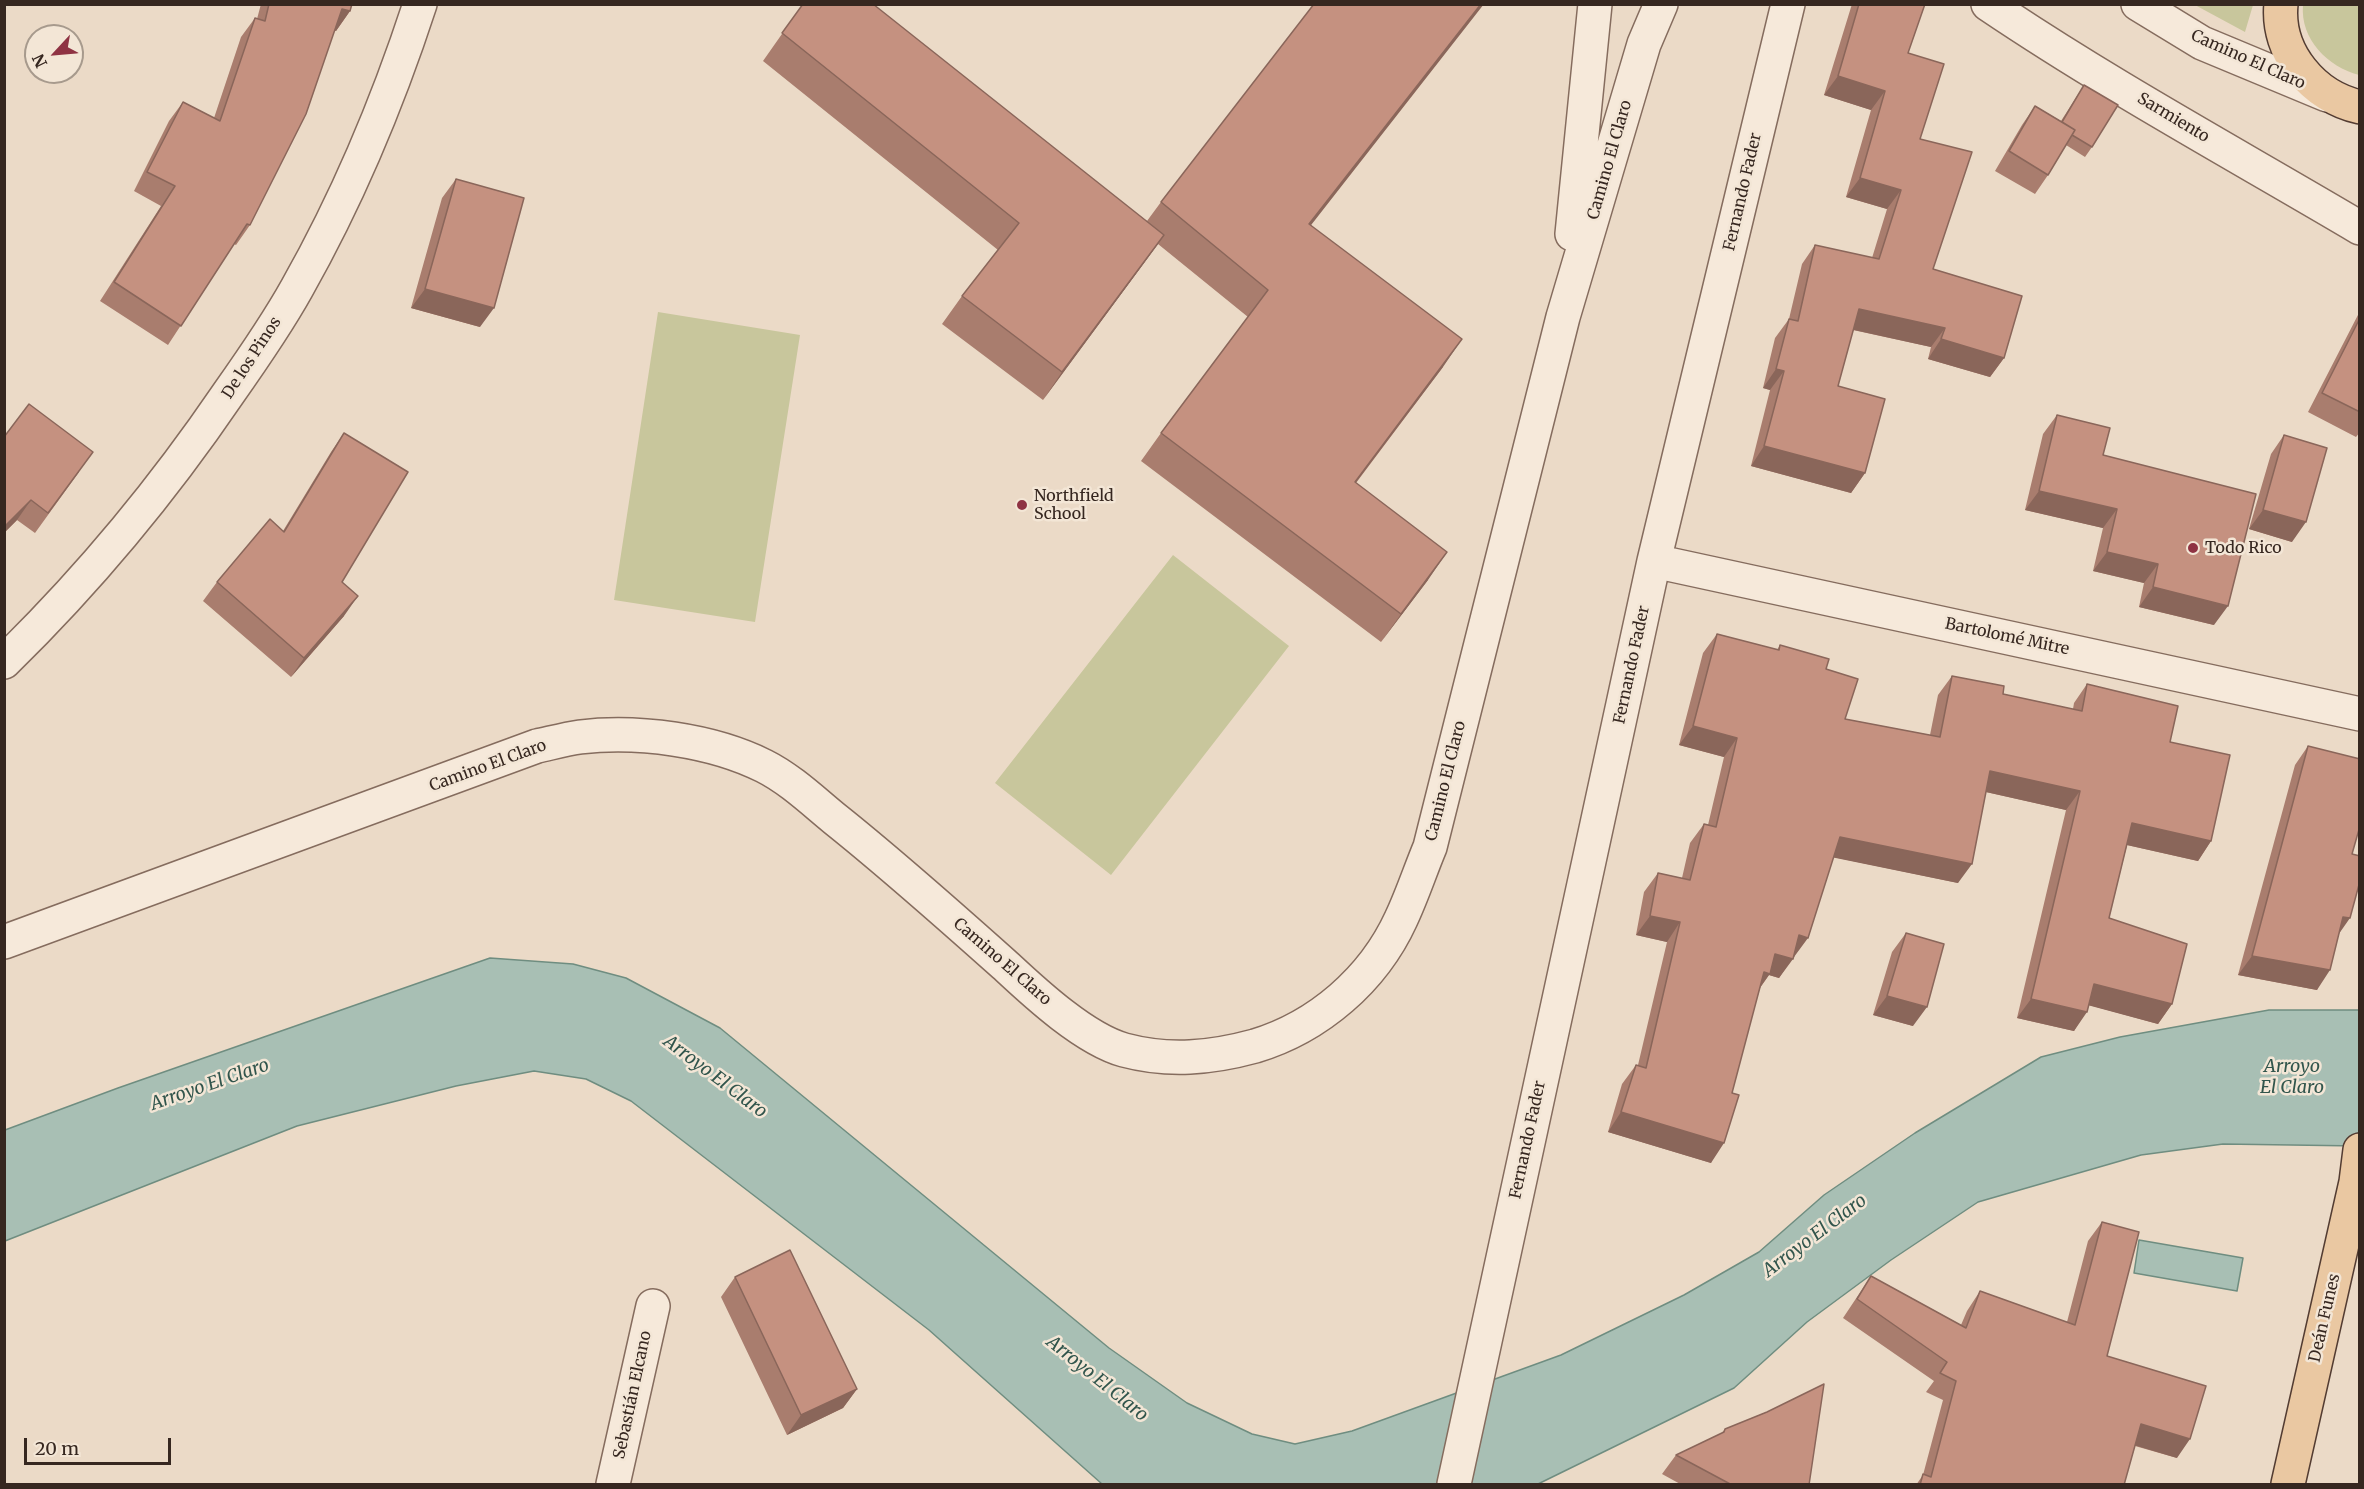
<!DOCTYPE html>
<html>
<head>
<meta charset="utf-8">
<style>
  body { margin:0 }
  #map { position:relative; width:2364px; height:1489px; overflow:hidden; background:#ebdac7; font-family:Merriweather,serif }
  canvas { display:block }
  .frame { position:absolute; inset:0; border:6px solid #362720; pointer-events:none }
  .north { position:absolute; left:24px; top:24px; width:60px; height:60px; box-sizing:border-box; background:#f3e6d6; border:2px solid #a79a8d; border-radius:50%; rotate:244deg; font-size:16px; font-weight:700; line-height:24px; text-align:center; color:#362720 }
  .north::after { content:''; display:block; margin:auto; width:21px; height:27px; background:#8f3343; clip-path:polygon(50% 0,100% 100%,50% 72%,0 100%) }
  .scale { position:absolute; left:24px; top:1438px; width:147px; height:27px; box-sizing:border-box; border:3px solid #362720; border-top:0; padding-left:8px; font-size:18px; line-height:21px; white-space:nowrap; color:#362720; -webkit-text-stroke:4px #f3e6d6; paint-order:stroke }
</style>
</head>
<body>
<div id="map">
<canvas width="2364" height="1489"></canvas>
<div class="frame"></div>
<div class="north">N</div>
<div class="scale">20 m</div>
</div>
<script>
const g = document.querySelector('canvas').getContext('2d');
g.lineJoin = 'round';
function fillPath(path, color) { g.fillStyle = color; g.fill(path, 'evenodd'); }
function stroke(path, color, width, dash) { g.strokeStyle = color; g.lineWidth = width; g.lineCap = dash ? 'butt' : 'round'; g.setLineDash(dash || []); g.stroke(path); }
function drawText(font, color, halo, rows, align = 'center') {
  g.font = font + ' Merriweather,serif'; g.lineWidth = 5; g.setLineDash([]); g.textBaseline = 'middle'; g.strokeStyle = halo; g.fillStyle = color; for (const [text, x, y, turn = 0] of rows) {
    g.save(); g.translate(x, y); g.rotate((+turn || 0) * Math.PI / 180); g.textAlign = isNaN(turn) ? turn : align; if (halo) g.strokeText(text, 0, 0); g.fillText(text, 0, 0); g.restore();
  }
}
const green = new Path2D(`
  M2195 5 2253 4V5L2245 32Z
  M2303 5H2359V75C2328 67 2300 39 2303 5Z
  M658 312 800 335 755 622 614 600Z
  M1173 555 1289 646 1111 875 995 783Z`);
const water = new Path2D(`
  M490 958 573 964 626 978 720 1028 1109 1348 1187 1403 1252 1434 1295 1444 1352 1431 1561 1355 1684 1295 1759 1252 1824 1195 1915 1133 2041 1057 2120 1037 2269 1010H2359V1146L2223 1144 2141 1155 1978 1202 1891 1260 1807 1322 1734 1388 1538 1484H1102L929 1330 631 1101 586 1079 534 1071 456 1086 297 1126 5 1241V1130L118 1088Z
  M2139 1240 2243 1258 2237 1291 2134 1273Z`);
const minor = new Path2D(`
  M1988 4C2108 85 2235 154 2360 228
  M2138 4 2202 43 2327 95
  M1572 234 1595 4
  M1654 561 2360 714
  M4 662C88 580 162 491 228 394 252 360 277 324 297 288 348 198 388 102 420 4
  M4 942 537 746C551 743 566 739 580 737 638 730 712 740 764 766 790 779 813 801 835 819 894 866 951 917 1007 967 1037 995 1085 1039 1124 1050 1169 1062 1211 1058 1255 1046 1318 1027 1373 980 1401 919 1412 896 1420 871 1430 847L1563 317 1644 44 1661 4
  M613 1484 653 1306
  M1454 1484 1654 561 1788 4`);
const major = new Path2D(`
  M2281 4C2276 53 2314 97 2360 107
  M2288 1484 2356 1182 2360 1150`);
const wall = new Path2D(`
  M261 4H352L350 11 336 31 335 30 250 225 236 245 234 244 168 345 100 301 161 206 134 191 169 121 183 102 214 118 241 37 255 18 257 19Z
  M803 4 1147 221 1161 202 1311 225 1443 367 1356 483 1428 580 1381 642 1141 461 1161 433 1248 317 1158 244 1043 400 942 324 962 296 998 250 763 61Z
  M1852 4H1925L1908 53 1920 139 1933 269 2004 358 1990 377 1928 359 1931 347 1853 330 1838 386 1865 473 1851 493 1751 466 1770 390 1763 388 1775 338 1789 319 1802 264 1815 245 1872 258 1887 209 1846 197 1871 110 1824 95Z
  M2084 85 2092 147 2085 157 2066 145 2048 175 2035 194 1995 171 2022 125 2035 106 2061 121Z
  M456 179 480 327 411 308 442 198Z
  M2360 311V432L2356 437 2308 412Z
  M2057 415 2103 455 2214 625 2139 607 2144 583 2093 571 2103 528 2025 510 2043 434Z
  M344 433 342 582 344 616 291 677 203 601 217 582 283 531 331 452Z
  M2284 435 2292 542 2249 529 2271 454Z
  M4 437 79 472 35 533 17 520 4 533Z
  M1717 634 1777 650 1780 645 1826 669 1845 719 1930 735 1938 695 1952 676 2003 694 2073 709 2074 703 2087 684 2170 742 2211 841 2198 861 2127 845 2109 918 2172 1004 2158 1024 2089 1005 2074 1031 2017 1018 2066 810 1986 792 1958 883 1833 857 1794 957H1793L1779 978 1769 975 1760 988 1711 1163 1608 1132 1622 1084 1636 1065H1638L1667 942 1636 935 1644 892 1658 873 1682 878 1690 843 1704 824 1708 825 1724 757 1679 745 1703 653Z
  M2308 746 2338 935 2317 990 2238 975 2295 765Z
  M1906 933 1913 1026 1873 1015 1892 952Z
  M2102 1222 2107 1356 2177 1458 2135 1446 2124 1485H1916L1923 1475 1943 1400 1926 1392 1934 1381 1843 1318 1871 1276 1961 1325 1967 1311 1980 1291 2067 1322 2088 1241Z
  M735 1277 857 1389 843 1408 787 1435 721 1297Z
  M1725 1429 1809 1485H1682L1662 1474 1676 1455 1721 1434Z`);
const shadedWall = new Path2D(`
  M1481 4H1484L1290 252 1309 224Z
  M342 9 350 11 336 31 329 29Z
  M1838 76 1885 91 1871 110 1824 95Z
  M1860 178 1901 190 1887 209 1846 197Z
  M1164 235 1144 263 1043 400 1062 372Z
  M425 289 494 308 480 327 411 308Z
  M1859 309 1945 328 1931 347 1845 328Z
  M1462 339 1443 367 1335 510 1355 482Z
  M1941 339 2004 358 1990 377 1928 359Z
  M1776 369 1784 371 1770 390 1763 388Z
  M1764 446 1865 473 1851 493 1751 466Z
  M2039 491 2117 509 2103 528 2025 510Z
  M31 500 17 520 4 533V527Z
  M2263 510 2306 522 2292 542 2249 529Z
  M1447 552 1428 580 1381 642 1401 614Z
  M2107 552 2158 564 2144 583 2093 571Z
  M2153 587 2228 606 2214 625 2139 607Z
  M358 596 344 616 291 677 304 658Z
  M1693 726 1737 738 1724 757 1679 745Z
  M1990 771 2080 791 2066 810 1977 790Z
  M2132 823 2211 841 2198 861 2118 843Z
  M1840 837 1972 864 1958 883 1826 856Z
  M1650 916 1680 922 1667 942 1636 935Z
  M2343 917 2350 918 2336 938Z
  M1799 935 1808 938 1794 957 1786 955Z
  M1775 954 1793 959 1779 978 1769 975 1756 993 1750 991Z
  M2252 956 2330 970 2317 990 2238 975Z
  M2094 984 2172 1004 2158 1024 2080 1003Z
  M1887 996 1927 1007 1913 1026 1873 1015Z
  M2031 999 2087 1012 2074 1031 2017 1018Z
  M1621 1112 1724 1143 1711 1163 1608 1132Z
  M857 1389 843 1408 787 1435 801 1415Z
  M2141 1424 2190 1439 2177 1458 2127 1443Z`);
const building = new Path2D(`
  M269 4H352L350 11 342 9 306 114 250 225 247 224 181 326 114 282 175 186 147 172 183 102 220 121 255 18 265 21Z
  M803 4H873L1164 235 1062 372 962 296 1019 223 782 33Z
  M1314 4H1481L1309 224 1462 339 1355 482 1447 552 1401 614 1161 433 1268 290 1161 202Z
  M1859 4H1925L1908 53 1944 64 1920 139 1972 152 1933 269 2022 296 2004 358 1941 339 1945 328 1859 309 1838 386 1885 399 1865 473 1764 446 1784 371 1776 369 1789 319 1798 321 1815 245 1879 259 1901 190 1860 178 1885 91 1838 76Z
  M2084 85 2118 105 2092 147 2072 135 2075 130 2062 122Z
  M2035 106 2075 130 2048 175 2009 151Z
  M456 179 524 198 494 308 425 289Z
  M2360 318V412L2322 393Z
  M29 404 93 452 48 513 31 500 4 527V437Z
  M2057 415 2110 428 2103 455 2256 494 2228 606 2153 587 2158 564 2107 552 2117 509 2039 491Z
  M344 433 408 472 342 582 358 596 304 658 217 582 270 519 284 532Z
  M2284 435 2327 448 2306 522 2263 510Z
  M1717 634 1779 650 1780 645 1829 659 1826 669 1858 679 1845 719 1940 737 1952 676 2004 686 2003 694 2082 711 2087 684 2178 706 2170 742 2230 755 2211 841 2132 823 2109 918 2187 944 2172 1004 2094 984 2087 1012 2031 999 2080 791 1990 771 1972 864 1840 837 1808 938 1799 935 1793 959 1775 954 1770 974 1764 972 1732 1093 1739 1095 1724 1143 1621 1112 1636 1065 1646 1068 1680 922 1650 916 1658 873 1690 880 1704 824 1716 827 1737 738 1693 726Z
  M2308 746 2360 759V826L2352 854 2360 856V881L2350 918 2343 917 2330 970 2252 956Z
  M1906 933 1944 944 1927 1007 1887 996Z
  M2102 1222 2139 1232 2107 1356 2206 1386 2190 1439 2141 1424 2124 1485H1920L1923 1474 1931 1477 1956 1381 1940 1373 1947 1362 1857 1299 1871 1276 1966 1328 1980 1291 2075 1325Z
  M790 1250 857 1389 801 1415 735 1277Z
  M1824 1384 1809 1485H1732L1676 1455 1724 1432 1725 1429 1767 1412Z`);
const markers = [
  [1022,505,6,"#8f3343"],
  [2193,548,6,"#8f3343"]
];
const streetNames = [
  ["Camino El Claro",2248,60,24],
  ["Sarmiento",2173,118,31],
  ["Camino El Claro",1610,160,-74],
  ["Fernando Fader",1743,192,-77],
  ["De los Pinos",252,358,-57],
  ["Bartolomé Mitre",2007,637,12],
  ["Fernando Fader",1632,665,-78],
  ["Camino El Claro",488,766,-20],
  ["Camino El Claro",1446,781,-76],
  ["Camino El Claro",1002,962,41],
  ["Fernando Fader",1528,1140,-78],
  ["Deán Funes",2325,1318,-77],
  ["Sebastián Elcano",633,1395,-78]
];
const poiNames = [
  ["Northfield",1034,496],
  ["School",1034,514],
  ["Todo Rico",2205,548]
];
const waterNames = [
  ["Arroyo",2292,1067],
  ["El Claro",2292,1088],
  ["Arroyo El Claro",715,1077,37],
  ["Arroyo El Claro",210,1085,-19],
  ["Arroyo El Claro",1815,1236,-37],
  ["Arroyo El Claro",1097,1379,39]
];
fillPath(green, '#c8c69c');
fillPath(water, '#a8bfb4');
stroke(water, '#6f8d80', 1.5);
stroke(minor, '#856c5e', 36);
stroke(major, '#533c32', 36);
stroke(minor, '#f6e9da', 33);
stroke(major, '#eac8a2', 33);
fillPath(wall, '#a97d6e');
fillPath(shadedWall, '#8a665a');
fillPath(building, '#c59180');
stroke(building, '#8a665a', 1.5);
for (const [x, y, r, color] of markers) { const dot = new Path2D(); dot.arc(x, y, r, 0, 2 * Math.PI); g.fillStyle = color; g.fill(dot); stroke(dot, '#f3e6d6', 2); }
drawText('16px', '#362720', '#f3e6d6', streetNames);
drawText('16px', '#362720', '#f3e6d6', poiNames, 'left');
drawText('italic 18px', '#31554c', '#f3e6d6', waterNames);
</script>
</body>
</html>
